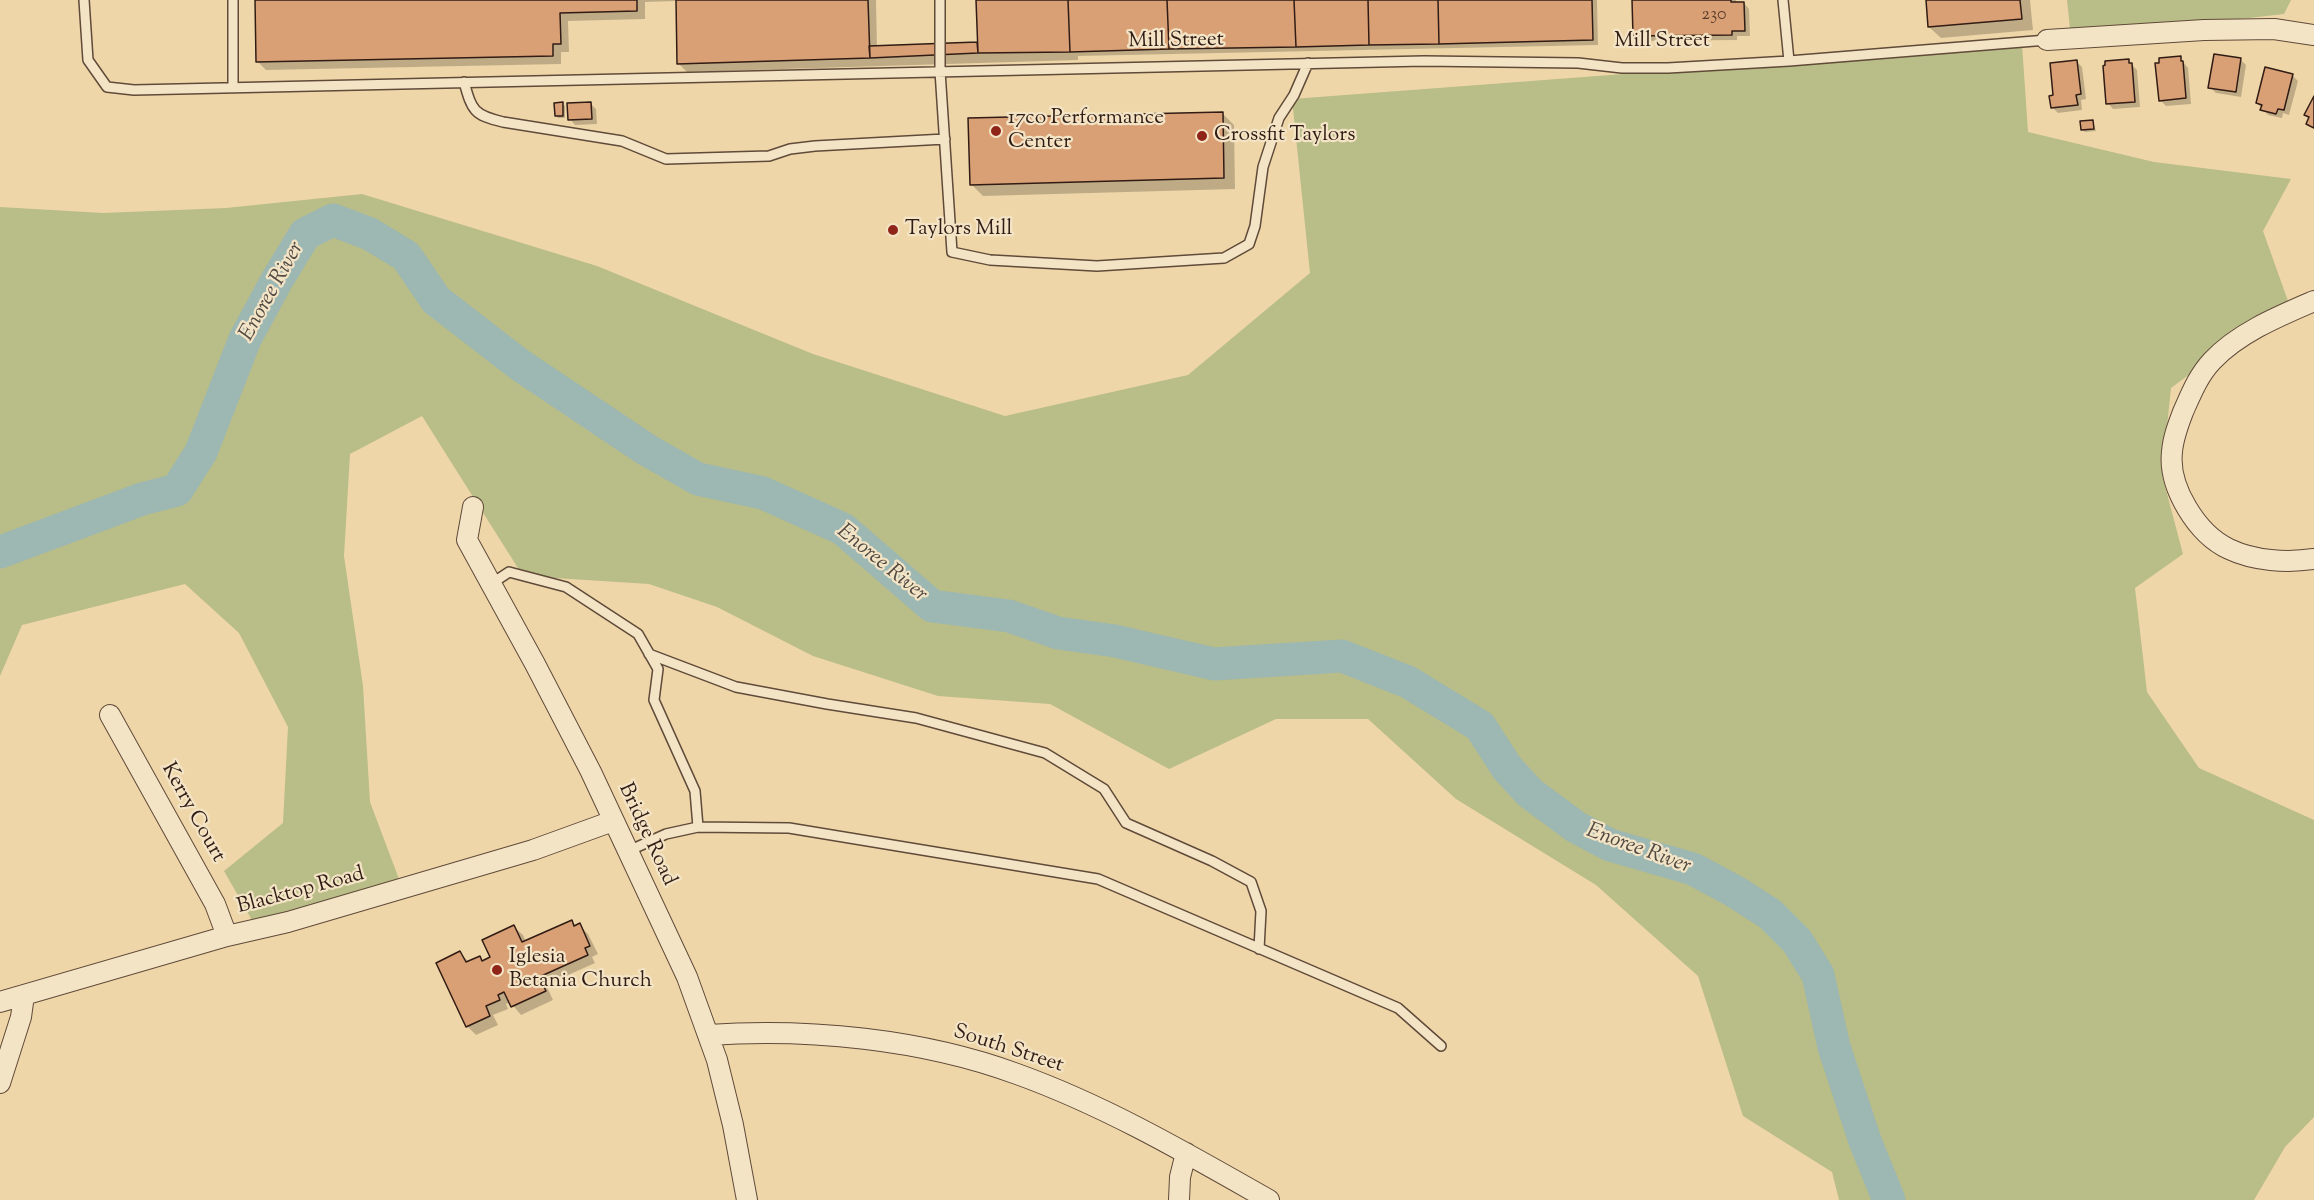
<!DOCTYPE html>
<html>
<head>
<meta charset="utf-8">
<style>
  body { margin:0 }
  canvas { display:block; background:#eed6a8 }
</style>
</head>
<body>
<canvas width="2314" height="1200"></canvas>
<script>
const g = document.querySelector('canvas').getContext('2d');
g.lineJoin = 'round';
function fillPath(path, color) { g.fillStyle = color; g.fill(path, 'evenodd'); }
function stroke(path, color, width, dash) { g.strokeStyle = color; g.lineWidth = width; g.lineCap = dash ? 'butt' : 'round'; g.setLineDash(dash || []); g.stroke(path); }
function drawText(font, color, halo, rows, align = 'center') {
  g.font = font + ' "Sorts Mill Goudy",serif'; g.lineWidth = 4.5; g.setLineDash([]); g.textBaseline = 'middle'; g.strokeStyle = halo; g.fillStyle = color; for (const [text, x, y, turn = 0] of rows) {
    g.save(); g.translate(x, y); g.rotate((+turn || 0) * Math.PI / 180); g.textAlign = isNaN(turn) ? turn : align; if (halo) g.strokeText(text, 0, 0); g.fillText(text, 0, 0); g.restore();
  }
}
const green = new Path2D(`
  M2067 0H2291L2284 14 2071 38Z
  M2022 44 2028 132 2154 162 2291 179 2263 231 2288 301 2171 388 2162 475 2183 554 2135 588 2147 692 2199 768 2314 820V1117L2285 1147 2254 1200H1839L1832 1172 1743 1116 1698 976 1596 885 1456 799 1368 719H1276L1169 769 1050 704 938 696 813 656 717 607 649 584 523 576 422 416 350 454 344 556 363 686 370 802 399 879 328 901 257 929 224 871 283 823 288 727 239 633 185 584 22 625 0 676V207L103 213 226 208 362 194 597 266 813 354 1005 416 1188 375 1310 273 1292 99Z`);
const shadow = new Path2D(`
  M256 0H876L877 48 979 44 978 0H1597L1598 45 1078 56V60L687 72 678 63 677 1 645 2V19L568 21 569 52H561V64L266 70 257 61Z
  M1634 0H1736V4L1744 3 1749 9 1750 36H1737V40L1640 41 1635 36Z
  M1927 0H2030L2033 30 1941 38 1929 27Z
  M2180 58 2188 68 2191 104 2166 106 2160 100Z
  M2240 59 2246 65 2241 97 2216 93 2210 87Z
  M2128 61 2137 70 2140 107 2113 109 2108 103Z
  M2077 62 2082 67 2086 99 2081 100 2082 110 2058 113 2052 107 2055 97Z
  M2292 75 2298 81 2289 115 2283 113 2282 118 2268 115 2257 103Z
  M562 104 565 106V118H558L556 115Z
  M591 104 596 109 597 124 575 125 570 119Z
  M1222 113 1234 125 1235 189 983 196 971 184Z
  M2093 122 2096 131 2085 132 2082 130Z
  M571 922 576 926 579 925 588 934 598 954 592 957 595 963 546 985 553 1000 521 1015 510 1002 506 1004 508 1009 493 1015 498 1025 476 1035 467 1026 438 963 460 953 469 962 479 958 484 962 492 958 514 927 523 935 526 942Z`);
const river = new Path2D(`
  M0 552 142 499 177 490 201 452 245 339 277 280 305 234 333 220 370 234 406 256 436 300 520 365 647 450 698 479 763 493 843 529 932 606 1009 616 1058 633 1115 641 1214 664 1342 656 1408 682 1480 726 1507 768 1530 793 1576 827 1610 845 1693 869 1734 891 1770 914 1797 941 1818 975 1834 1047 1865 1141 1889 1200`);
const building = new Path2D(`
  M255 0H637V11L560 13 561 44H553V56L256 62Z
  M676 0H868L870 58 677 64Z
  M976 0H1068L1070 52 978 53Z
  M1068 0H1167L1169 49 1070 52Z
  M1167 0H1294L1296 47 1169 49Z
  M1294 0H1368L1369 45 1296 47Z
  M1368 0H1438L1439 44 1369 45Z
  M1438 0H1592L1593 40 1439 44Z
  M1632 0H1731V2H1744L1745 31H1732V35L1633 36Z
  M1926 0H2020L2022 19 1928 27Z
  M977 42 978 53 870 58 869 46Z
  M2214 54 2241 58 2236 92 2208 88Z
  M2181 56V61H2183L2186 98 2159 101 2155 63H2159V58Z
  M2129 59V63H2132L2135 102 2106 104 2103 66 2105 65V61Z
  M2077 60 2081 94 2076 95 2078 105 2051 108 2049 96 2053 95 2050 63Z
  M2265 67 2293 74 2284 110 2278 109 2276 114 2260 110 2262 105 2256 103Z
  M2314 96V128L2306 124 2309 117 2304 115Z
  M563 102V116H555L554 103Z
  M591 102 592 119 568 120 567 103Z
  M1223 112 1224 178 970 185 968 118Z
  M2093 120 2094 129 2081 130 2080 121Z
  M572 920 574 926 580 923 590 946 585 948 588 955 539 977 546 991 511 1007 504 992 498 995 500 1000 486 1006 490 1016 466 1027 436 963 460 951 466 962 480 956 482 961 490 957 482 940 514 925 522 942Z`);
const service = new Path2D(`
  M84 0 88 60 107 87 134 90 1424 61 1578 63 1622 68H1668L1789 61 2047 40
  M940 0V71L952 252 990 260 1097 266 1224 258 1249 244 1255 226 1263 167 1279 118 1294 95 1308 63
  M1783 0 1789 61
  M464 82C472 110 473 115 503 122L622 141 666 159 769 156 790 149 815 146 945 139
  M233 87V0
  M491 584 509 572 566 587 638 634 658 669 654 700 695 791 698 827
  M649 654 736 687 827 704 916 718 1045 753 1104 789 1126 823 1212 861 1251 882 1261 911 1259 949
  M626 852 666 834 698 827 789 828 1098 879 1398 1008 1441 1046`);
const minor = new Path2D(`
  M2047 40 2204 30 2274 29 2314 35
  M2314 301C2279 316 2238 333 2212 361 2198 376 2191 394 2183 412 2178 425 2173 438 2172 452 2168 487 2197 534 2229 549 2254 561 2287 563 2314 559
  M473 507 467 540 535 664 591 772 687 977 717 1060 733 1125 747 1200
  M110 715 215 904 227 936
  M0 1002 227 936 288 922 533 850 613 821
  M708 1035C808 1028 922 1039 1017 1074 1106 1106 1188 1154 1269 1200
  M0 1083 21 1017 24 995
  M1179 1200 1180 1177 1186 1153`);
const markers = [
  [996,131,6,"#8f2418"],
  [1202,136,6,"#8f2418"],
  [893,230,6,"#8f2418"],
  [497,970,6,"#8f2418"]
];
const numberNames = [
  ["230",1714,16]
];
const streetNames = [
  ["Mill Street",1176,42,-1],
  ["Mill Street",1662,42],
  ["Kerry Court",192,813,61],
  ["Bridge Road",646,835,65],
  ["Blacktop Road",301,892,-15],
  ["South Street",1008,1050,18]
];
const poiNames = [
  ["17co Performance",1008,119],
  ["Center",1008,143],
  ["Crossfit Taylors",1214,136],
  ["Taylors Mill",905,230],
  ["Iglesia",509,958],
  ["Betania Church",509,982]
];
const waterNames = [
  ["Enoree River",273,292,-61],
  ["Enoree River",881,564,39],
  ["Enoree River",1638,850,20]
];
fillPath(green, '#b9bd87');
fillPath(shadow, '#0003');
stroke(river, '#9db7b2', 33);
fillPath(building, '#d99f75');
stroke(building, '#301c14', 1.5);
stroke(service, '#604a39', 12);
stroke(minor, '#604a39', 22);
stroke(service, '#f4e4c6', 9);
stroke(minor, '#f4e4c6', 20);
for (const [x, y, r, color] of markers) { const dot = new Path2D(); dot.arc(x, y, r, 0, 2 * Math.PI); g.fillStyle = color; g.fill(dot); stroke(dot, '#f4e4c6', 2); }
drawText('18px', '#5a3d2c', null, numberNames);
drawText('21px', '#301c14', '#f4e4c6', streetNames);
drawText('21px', '#301c14', '#f4e4c6', poiNames, 'left');
drawText('italic 22px', '#514a43', '#f4e4c6', waterNames);
</script>
</body>
</html>
